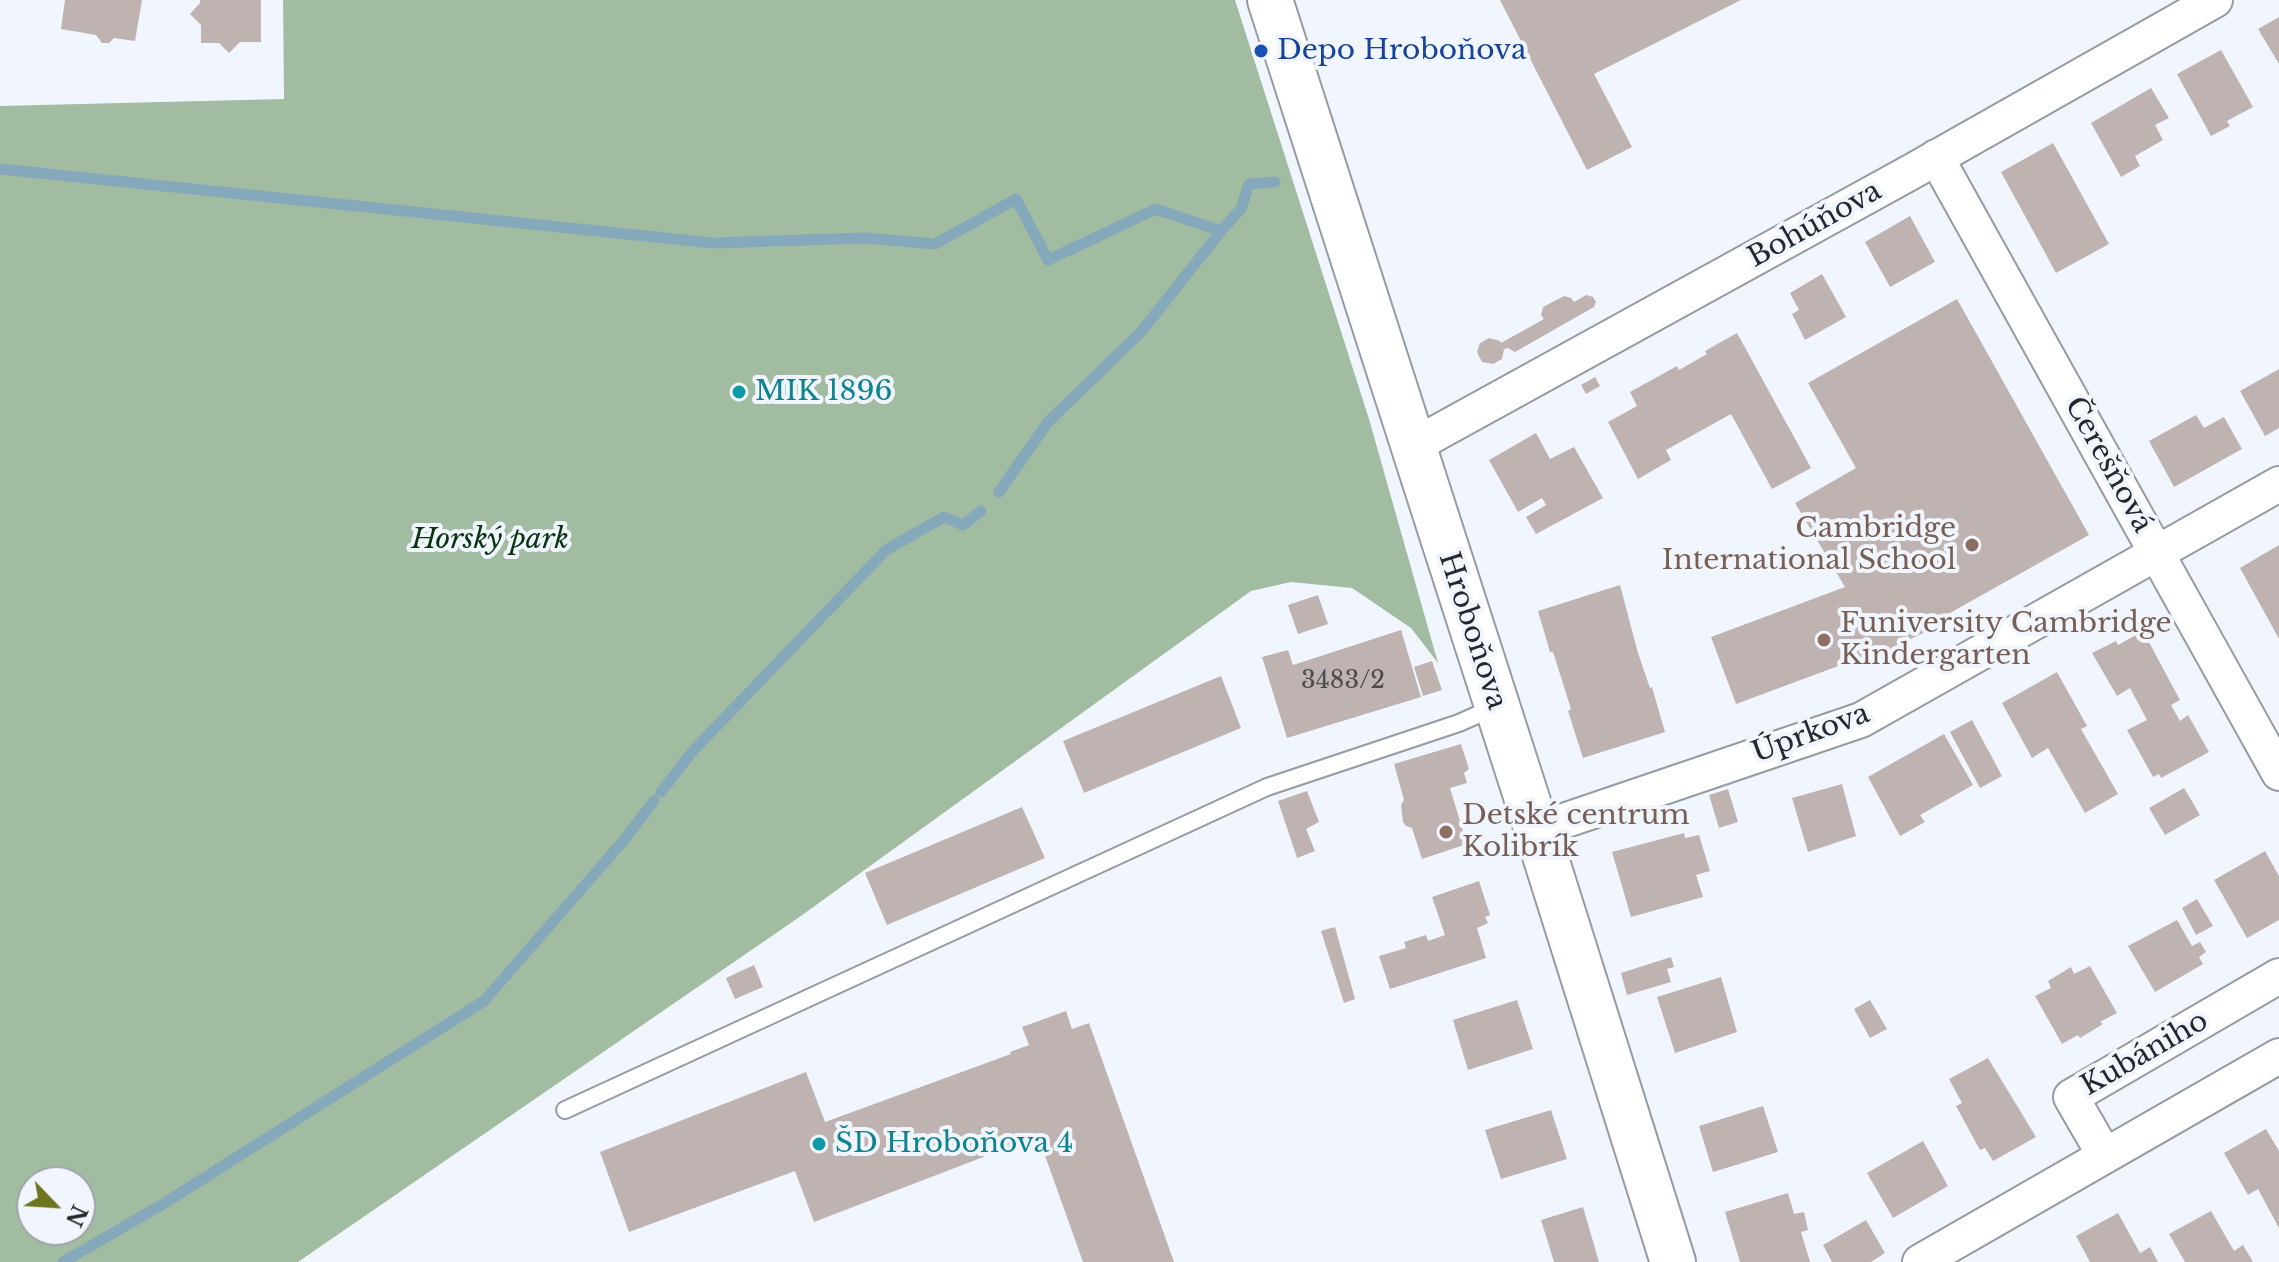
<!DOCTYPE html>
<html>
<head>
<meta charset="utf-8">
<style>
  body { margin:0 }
  #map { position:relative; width:2279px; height:1262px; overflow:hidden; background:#f1f6fe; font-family:"Libre Baskerville",serif }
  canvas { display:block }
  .north { position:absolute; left:16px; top:1166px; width:80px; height:80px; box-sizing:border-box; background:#f1f6fe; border:2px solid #a0a3aa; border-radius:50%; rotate:115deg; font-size:22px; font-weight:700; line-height:32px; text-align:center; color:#26272b }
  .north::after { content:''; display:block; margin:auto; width:28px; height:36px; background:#6e751e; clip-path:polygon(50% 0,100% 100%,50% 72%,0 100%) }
</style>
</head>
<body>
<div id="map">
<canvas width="2279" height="1262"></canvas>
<div class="north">N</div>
</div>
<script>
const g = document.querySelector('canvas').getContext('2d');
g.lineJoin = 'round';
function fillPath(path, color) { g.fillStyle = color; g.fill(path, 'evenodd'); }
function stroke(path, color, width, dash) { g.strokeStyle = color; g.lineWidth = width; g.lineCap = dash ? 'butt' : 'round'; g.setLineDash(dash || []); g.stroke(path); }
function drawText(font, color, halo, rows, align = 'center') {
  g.font = font + ' "Libre Baskerville",serif'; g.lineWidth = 8; g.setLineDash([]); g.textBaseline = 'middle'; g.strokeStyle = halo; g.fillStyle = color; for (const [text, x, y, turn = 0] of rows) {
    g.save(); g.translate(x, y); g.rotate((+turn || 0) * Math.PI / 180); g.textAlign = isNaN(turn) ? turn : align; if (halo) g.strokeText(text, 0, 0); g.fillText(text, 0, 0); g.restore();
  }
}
const forest = new Path2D(`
  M283 0H1235L1369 419 1438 663 1411 628 1352 588 1291 582 1251 591 798 918 298 1262H0V106L284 99ZM32 1182H80V1230H32Z`);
const stream = new Path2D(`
  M0 169 713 243 865 238 935 244 1016 199 1048 260 1156 209 1221 231
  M999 492 1048 422 1141 332 1221 231 1241 209 1249 184 1275 182
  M661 792 691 753 886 550 944 517 963 525 981 511
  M63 1262 163 1204 484 1001 624 840 654 801`);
const building = new Path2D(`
  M65 0H142L135 41 114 38 109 43H102L96 35 61 29Z
  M200 0H261V42H240L229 53 219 43H201V25L190 14 200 3Z
  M1500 0H1741L1594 74 1632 147 1587 170Z
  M2279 17V64L2258 29Z
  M2221 50 2253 107 2227 121 2230 126 2211 136 2177 74Z
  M2151 88 2169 118 2155 125 2163 140 2135 156 2140 166 2121 177 2091 123Z
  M2053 143 2109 244 2056 273 2001 172Z
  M1910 216 1935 262 1890 287 1865 242Z
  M1822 274 1846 317 1805 340 1792 314 1799 310 1790 293Z
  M1586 295 1593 297 1596 302 1594 307 1515 352 1508 348 1504 349 1502 359 1493 364 1482 362 1477 352 1480 343 1489 338 1500 341 1501 343 1544 319 1541 315 1543 307 1564 296 1571 298 1574 302Z
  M1957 299 2089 535 1934 622 1936 627 1877 655 1876 652 1736 704 1711 637 1845 587 1795 503 1856 468 1808 383Z
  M1737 333 1811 468 1772 489 1731 414 1666 450 1671 460 1638 479 1608 422 1637 406 1630 392 1677 366 1679 370 1707 354 1705 351Z
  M2279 369V428L2265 436 2240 391Z
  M1595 377 1600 386 1586 394 1581 385Z
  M2196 415 2204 428 2224 417 2242 449 2174 487 2149 441Z
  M1536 433 1550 459 1574 447 1603 498 1536 534 1526 517 1546 505 1542 498 1518 512 1489 460Z
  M2279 545V639L2240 568Z
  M1620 585 1638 653 1650 688 1652 687 1665 732 1583 758 1568 711 1571 709 1553 652H1550L1538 611Z
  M1318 595 1328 624 1298 634 1288 605Z
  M1401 630 1421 697 1287 738 1262 657 1288 650 1293 665Z
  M2143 631 2180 700 2171 705 2180 721 2188 715 2209 752 2161 778 2159 774 2153 777 2127 730 2147 720 2130 688 2117 696 2092 653 2116 641 2118 645Z
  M1432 661 1442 690 1423 696 1414 667Z
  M2057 672 2087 726 2081 729 2118 794 2085 813 2048 748 2032 758 2002 703Z
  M1221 676 1241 728 1084 793 1063 741Z
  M1972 720 2002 776 1980 788 1950 732Z
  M1944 734 1973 785 1920 815 1925 822 1900 836 1868 777Z
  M1461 744 1469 769 1464 773 1467 783 1450 788 1467 844 1422 859 1412 828 1406 826 1403 822 1401 805 1404 800 1394 764Z
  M1842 784 1856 836 1808 852 1792 798Z
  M2184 788 2200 815 2165 835 2149 808Z
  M1728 789 1738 822 1719 828 1709 795Z
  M1307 791 1319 822 1306 829 1315 851 1297 858 1278 801Z
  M1022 807 1045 858 887 925 865 873Z
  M1684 833 1685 838 1699 835 1710 871 1696 875 1703 897 1631 917 1612 852Z
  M2265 851 2279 876V920L2247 938 2214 880Z
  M1479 881 1490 915 1485 917 1488 923 1477 928 1486 958 1390 989 1379 956 1406 948 1404 942 1426 935 1428 941 1445 935 1432 897Z
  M2197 899 2213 926 2196 935 2182 908Z
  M2177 920 2192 946 2200 942 2206 952 2199 957 2203 964 2155 992 2128 946Z
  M1335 927 1355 999 1344 1003 1321 931Z
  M1671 957 1674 967 1667 969 1671 982 1627 995 1621 973Z
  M754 965 763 987 735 999 726 978Z
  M2090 966 2117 1013 2100 1022 2103 1024 2080 1038 2078 1035 2062 1044 2035 996 2051 988 2048 981 2071 967 2074 974Z
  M1721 977 1737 1032 1675 1053 1657 997Z
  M1517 1000 1533 1049 1468 1070 1453 1020Z
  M1870 1000 1887 1029 1870 1038 1854 1009Z
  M1066 1011 1072 1029 1089 1023 1174 1262H1083L1038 1136 814 1222 795 1171 629 1232 600 1152 806 1072 825 1122 1011 1054 1010 1052 1029 1045 1022 1027Z
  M1988 1058 2036 1137 1993 1161 1985 1148 1980 1150 1956 1106 1962 1103 1949 1079Z
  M1763 1106 1778 1152 1713 1172 1699 1126Z
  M1551 1110 1567 1159 1501 1179 1485 1130Z
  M2266 1129 2279 1151V1228L2258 1189 2248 1195 2224 1153Z
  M1923 1141 1948 1186 1893 1218 1867 1173Z
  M1788 1193 1794 1214 1804 1212 1808 1230 1801 1232 1810 1262H1740L1725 1212Z
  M1583 1207 1599 1262H1554L1541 1220Z
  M2211 1211 2234 1251 2243 1245 2253 1262H2185L2169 1234Z
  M2118 1213 2140 1253 2150 1247 2158 1262H2090L2076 1236Z
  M1866 1220 1885 1253 1871 1262H1832L1823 1245Z`);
const lane = new Path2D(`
  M565 1110 1267 787 1459 723 1495 707`);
const street = new Path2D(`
  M1936 157 2279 773
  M1413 446 1911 172 2215 0
  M1537 830 1861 720 2279 484
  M2105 1156 2071 1097 2279 976
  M1920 1262 2279 1056`);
const secondary = new Path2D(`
  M1270 0 1537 830 1673 1262`);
const markers = [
  [1261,51,8,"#1a4fb4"],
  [739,392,8,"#0f9aa8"],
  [1972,545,8,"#8d6e63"],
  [1824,640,8,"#8d6e63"],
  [1446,832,8,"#8d6e63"],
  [819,1144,8,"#0f9aa8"]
];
const numberNames = [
  ["3483/2",1343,681]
];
const transitNames = [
  ["Depo Hroboňova",1277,51]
];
const streetNames = [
  ["Bohúňova",1815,225,-29],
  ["Čerešňová",2108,465,61],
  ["Hroboňova",1472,631,72],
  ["Úprkova",1811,734,-20],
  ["Kubániho",2145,1054,-30]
];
const cultureNames = [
  ["MIK 1896",755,392],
  ["ŠD Hroboňova 4",835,1144]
];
const educationNames = [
  ["Cambridge",1956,529,"right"],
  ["International School",1956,561,"right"],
  ["Funiversity Cambridge",1840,624],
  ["Kindergarten",1840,656],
  ["Detské centrum",1462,816],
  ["Kolibrík",1462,848]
];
const parkNames = [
  ["Horský park",490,540]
];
fillPath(forest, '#a1bca1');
stroke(stream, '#85a9bb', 11);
fillPath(building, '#beb3b1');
stroke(lane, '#969aa2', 20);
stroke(street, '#969aa2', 38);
stroke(secondary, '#969aa2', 48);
stroke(lane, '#fff', 16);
stroke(street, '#fff', 34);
stroke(secondary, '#fff', 44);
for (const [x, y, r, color] of markers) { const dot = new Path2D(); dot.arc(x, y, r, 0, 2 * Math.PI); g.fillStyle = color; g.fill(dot); stroke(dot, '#f1f6fe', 3); }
drawText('24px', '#4c4a4c', null, numberNames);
drawText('28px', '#164399', '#f1f6fe', transitNames, 'left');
drawText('28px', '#26272b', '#f1f6fe', streetNames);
drawText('28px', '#0d838f', '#f1f6fe', cultureNames, 'left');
drawText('28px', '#785e54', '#f1f6fe', educationNames, 'left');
drawText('italic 28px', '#093410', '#f1f6fe', parkNames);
</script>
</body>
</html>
